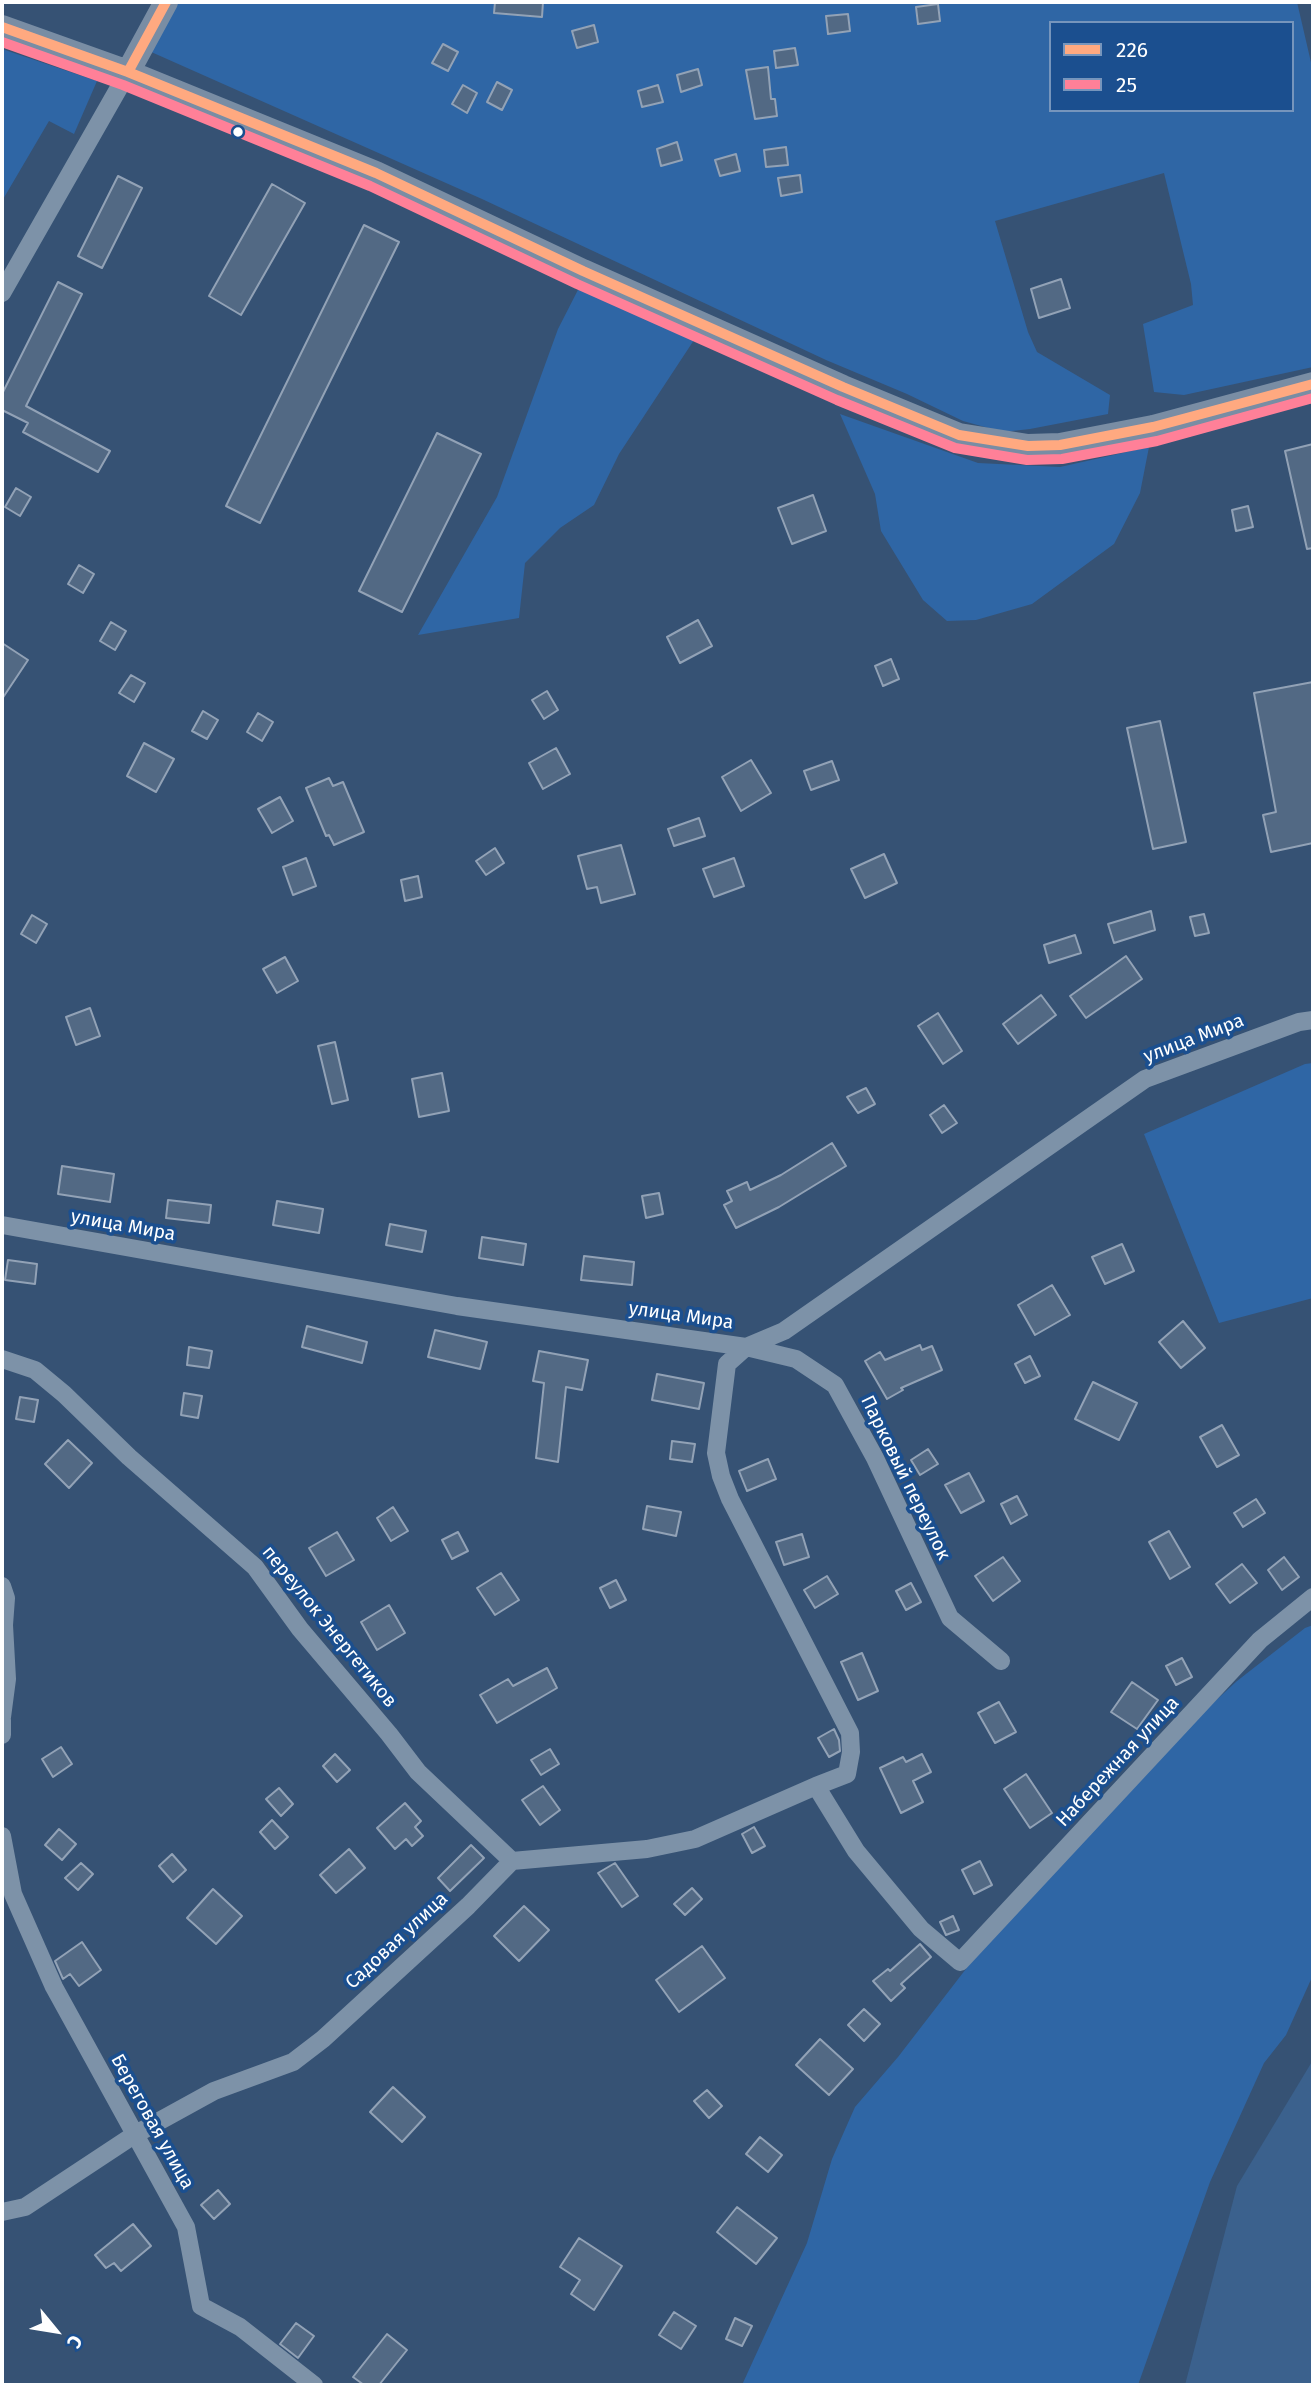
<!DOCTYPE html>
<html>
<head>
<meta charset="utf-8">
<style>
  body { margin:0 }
  #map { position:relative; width:1315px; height:2387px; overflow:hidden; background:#365274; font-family:"Fira Sans",sans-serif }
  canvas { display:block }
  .frame { position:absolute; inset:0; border:4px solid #fff; pointer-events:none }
  .legend { position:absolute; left:1049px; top:21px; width:245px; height:91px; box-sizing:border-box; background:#1b4f8f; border:2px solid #7695bc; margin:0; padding:9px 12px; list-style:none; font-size:21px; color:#fff }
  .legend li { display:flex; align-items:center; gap:14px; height:35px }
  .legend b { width:35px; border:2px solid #7695bc }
  .north { position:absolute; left:21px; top:2296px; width:70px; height:70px; -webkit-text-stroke:5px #1b4f8f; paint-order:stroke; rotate:120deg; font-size:19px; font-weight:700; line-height:28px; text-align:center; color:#fff }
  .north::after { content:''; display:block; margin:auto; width:24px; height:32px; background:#fff; clip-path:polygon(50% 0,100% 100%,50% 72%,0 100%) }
</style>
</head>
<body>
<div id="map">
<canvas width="1315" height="2387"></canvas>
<div class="frame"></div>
<ul class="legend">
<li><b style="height:9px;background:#ffa980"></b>226</li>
<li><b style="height:9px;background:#ff8098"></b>25</li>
</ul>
<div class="north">С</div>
</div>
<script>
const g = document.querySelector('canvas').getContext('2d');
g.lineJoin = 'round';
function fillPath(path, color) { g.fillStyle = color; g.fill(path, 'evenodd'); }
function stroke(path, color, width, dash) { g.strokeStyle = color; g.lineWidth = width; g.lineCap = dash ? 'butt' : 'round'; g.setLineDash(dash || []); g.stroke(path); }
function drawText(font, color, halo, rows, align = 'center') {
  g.font = font + ' "Fira Sans",sans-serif'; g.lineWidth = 7; g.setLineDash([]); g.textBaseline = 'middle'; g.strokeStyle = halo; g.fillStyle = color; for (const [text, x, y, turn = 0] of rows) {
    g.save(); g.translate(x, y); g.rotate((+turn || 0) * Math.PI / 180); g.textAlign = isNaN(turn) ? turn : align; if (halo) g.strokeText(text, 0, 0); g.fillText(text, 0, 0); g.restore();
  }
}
const green = new Path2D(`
  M177 2H1297L1313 71V367L1184 395 1154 392 1143 324 1193 305 1191 284 1164 173 995 221 1028 332 1037 352 1110 395 1108 414 1030 429 1003 432 963 421 907 394 826 360 482 199 149 51ZM1051 23H1292V110H1051Z
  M2 49 97 81 74 134 49 121 2 201Z
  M581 284 696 337 619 454 594 505 560 528 525 563 519 618 418 635 497 497 558 329Z
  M840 414 978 463 1060 467 1149 447 1140 493 1114 544 1032 604 976 620 947 621 923 600 881 531 875 494Z
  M1313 1063V1298L1219 1323 1144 1134 1305 1064Z
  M1313 1625V1975L1286 2035 1264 2063 1210 2182 1138 2385H742L807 2243 832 2159 855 2107 898 2057 979 1952 1187 1727 1237 1681 1305 1628Z`);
const water = new Path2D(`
  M1313 2060V2385H1185L1237 2186Z`);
const building = new Path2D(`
  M495 2H543L542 17 494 13Z
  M938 4 940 21 918 24 916 7Z
  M848 14 850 31 828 34 826 16Z
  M594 25 598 42 577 48 572 31Z
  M443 44 458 52 448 71 432 63Z
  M795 48 798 65 776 68 774 51Z
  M768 67 771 99H775L777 116 755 119 746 70Z
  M698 69 702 85 681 92 677 75Z
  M497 82 512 90 502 110 487 102Z
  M463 85 477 93 467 113 452 104Z
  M658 85 663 102 642 107 638 91Z
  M677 142 682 160 661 166 657 149Z
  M786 147 788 165 766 167 764 150Z
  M736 154 740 171 720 176 715 160Z
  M800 175 802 192 781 196 778 178Z
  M118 176 142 188 102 268 78 256Z
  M272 184 305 203 241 315 209 296Z
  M364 225 399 242 260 523 226 506Z
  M1061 279 1070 308 1039 318 1031 289Z
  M58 282 82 294 26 406 110 451 98 472 23 432 28 423 2 410V394Z
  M437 433 481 454 402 612 359 591Z
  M1313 444V548L1307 549 1285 451Z
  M16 488 31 497 20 516 5 507Z
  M813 495 826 531 792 544 778 508Z
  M1248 506 1253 527 1236 531 1232 510Z
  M79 565 94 574 83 593 68 584Z
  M698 620 712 646 680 663 667 637Z
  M111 622 126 631 115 650 100 641Z
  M2 643 28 660 2 699Z
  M891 659 899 679 883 686 875 666Z
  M131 675 145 683 134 702 119 693Z
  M1313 682V843L1271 852 1263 815 1276 812 1254 693Z
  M547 691 558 710 544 719 532 700Z
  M203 711 218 720 207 739 192 731Z
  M258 713 273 722 262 741 247 732Z
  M1160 721 1186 842 1153 849 1127 728Z
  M144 743 174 759 156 792 127 776Z
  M556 748 570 774 543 789 529 763Z
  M751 760 771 793 741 811 722 777Z
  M832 761 839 780 811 790 804 771Z
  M329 778 333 786 343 782 364 832 334 845 329 835 326 836 306 788Z
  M280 797 293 821 272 833 258 809Z
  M699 818 705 836 674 846 668 829Z
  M621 845 635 894 601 903 597 887 587 889 578 856Z
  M495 848 504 863 486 875 476 861Z
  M884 854 897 883 865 898 851 869Z
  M306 858 316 886 293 895 283 867Z
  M734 858 744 886 714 897 703 869Z
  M418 876 422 897 405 901 401 880Z
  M1151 911 1155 930 1114 943 1108 924Z
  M1204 914 1209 933 1195 936 1190 917Z
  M32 915 47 924 36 943 21 934Z
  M1075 935 1081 953 1049 963 1044 945Z
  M1126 956 1142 979 1086 1018 1070 996Z
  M285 957 298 981 277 993 263 969Z
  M1041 995 1056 1015 1018 1044 1003 1024Z
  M90 1008 100 1036 76 1045 66 1017Z
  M938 1013 962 1051 943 1064 918 1026Z
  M335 1042 348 1100 332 1104 318 1046Z
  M442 1073 449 1111 419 1117 412 1079Z
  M866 1088 875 1104 858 1113 847 1097Z
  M944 1105 957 1123 942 1133 930 1115Z
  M832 1143 846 1166 779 1207 736 1228 724 1205 732 1201 727 1191 747 1182 750 1190 781 1175Z
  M62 1166 114 1174 110 1202 58 1194Z
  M659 1193 663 1214 646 1218 642 1196Z
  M168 1200 211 1205 209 1223 166 1218Z
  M277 1201 323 1209 319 1233 273 1225Z
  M390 1224 426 1231 422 1252 386 1245Z
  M482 1237 526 1244 523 1265 479 1258Z
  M1122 1244 1134 1271 1105 1284 1092 1257Z
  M584 1256 634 1262 632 1285 581 1280Z
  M8 1260 37 1264 35 1284 5 1280Z
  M1052 1285 1070 1315 1035 1335 1018 1305Z
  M1183 1321 1205 1348 1181 1368 1159 1342Z
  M307 1326 367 1342 362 1363 302 1347Z
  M435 1330 487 1342 480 1369 428 1357Z
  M920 1345 922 1350 932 1346 942 1370 901 1388 903 1390 887 1399 865 1361 880 1352 885 1360Z
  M189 1347 212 1351 209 1368 187 1365Z
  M539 1351 588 1360 582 1390 566 1387 558 1462 536 1458 544 1383 533 1381Z
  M1030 1356 1040 1376 1025 1383 1015 1364Z
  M657 1374 704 1383 699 1409 652 1400Z
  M1093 1382 1137 1403 1119 1440 1075 1419Z
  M184 1393 202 1396 198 1418 181 1415Z
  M20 1397 38 1400 34 1422 16 1419Z
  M1222 1425 1239 1455 1217 1467 1200 1437Z
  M68 1440 92 1463 69 1488 45 1464Z
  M672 1441 695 1444 692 1462 670 1459Z
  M928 1449 938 1464 920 1475 911 1460Z
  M768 1459 776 1479 747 1491 739 1471Z
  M969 1473 984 1501 961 1513 945 1485Z
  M1017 1496 1027 1515 1011 1524 1001 1504Z
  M1256 1499 1265 1513 1243 1527 1234 1513Z
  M647 1506 681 1512 676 1536 643 1529Z
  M393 1507 408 1531 391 1541 377 1518Z
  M1169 1531 1190 1567 1170 1579 1149 1542Z
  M337 1532 354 1560 326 1576 309 1548Z
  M458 1532 468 1551 452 1559 442 1540Z
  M802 1534 809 1557 784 1565 776 1542Z
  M1003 1557 1020 1581 993 1601 975 1576Z
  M1284 1557 1299 1577 1282 1590 1268 1570Z
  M1242 1564 1257 1583 1230 1603 1216 1584Z
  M501 1573 519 1600 495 1615 477 1588Z
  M827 1576 838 1594 815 1608 804 1590Z
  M616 1580 626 1600 610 1608 600 1588Z
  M911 1583 921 1602 906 1610 896 1591Z
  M389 1605 405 1633 377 1650 361 1622Z
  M862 1653 878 1691 858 1700 841 1662Z
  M1182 1658 1192 1677 1176 1685 1166 1666Z
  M547 1668 557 1688 497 1723 480 1695 508 1679 513 1686Z
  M1132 1682 1158 1700 1137 1729 1111 1712Z
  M999 1702 1016 1732 995 1743 978 1713Z
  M834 1729 839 1740 840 1751 829 1757 818 1738Z
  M61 1747 72 1764 53 1777 42 1759Z
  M550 1749 559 1764 541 1775 531 1760Z
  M335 1754 350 1770 337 1782 323 1766Z
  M922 1754 931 1772 913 1781 923 1802 901 1813 880 1768 903 1757 906 1762Z
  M1026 1774 1052 1813 1030 1828 1004 1789Z
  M543 1786 560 1810 540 1825 522 1800Z
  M279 1788 293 1804 281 1816 266 1799Z
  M405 1803 421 1821 415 1827 423 1836 412 1846 406 1839 395 1849 377 1828Z
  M272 1820 288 1837 275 1849 260 1832Z
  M754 1827 765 1846 752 1853 742 1834Z
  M59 1829 76 1844 62 1860 45 1845Z
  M471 1845 484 1858 450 1891 438 1878Z
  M349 1849 365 1868 336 1893 320 1875Z
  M172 1854 186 1870 173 1882 159 1866Z
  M980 1861 992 1885 974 1894 962 1870Z
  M81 1863 93 1874 78 1890 65 1878Z
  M615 1863 638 1896 622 1907 598 1873Z
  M692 1888 702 1899 685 1915 674 1904Z
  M213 1889 242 1916 216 1944 187 1918Z
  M524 1906 549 1930 519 1961 494 1936Z
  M953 1916 959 1930 946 1935 940 1922Z
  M82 1942 101 1970 79 1986 70 1974 63 1979 55 1961Z
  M920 1944 931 1957 901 1984 905 1988 891 2001 873 1981 888 1969 890 1971Z
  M702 1946 725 1978 679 2012 656 1980Z
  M864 2009 880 2024 864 2041 848 2025Z
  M820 2039 853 2069 829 2095 796 2065Z
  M393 2087 425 2117 402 2142 370 2112Z
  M707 2090 722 2106 709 2118 694 2101Z
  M760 2137 782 2155 768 2172 746 2154Z
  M218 2190 230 2204 214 2219 201 2205Z
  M737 2207 777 2238 756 2264 717 2232Z
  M133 2224 151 2246 121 2271 114 2263 106 2268 95 2255Z
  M579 2238 622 2266 594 2310 571 2294 580 2280 560 2267Z
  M674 2312 696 2326 681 2349 659 2335Z
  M735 2318 752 2326 742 2346 726 2339Z
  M296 2323 314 2336 298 2358 280 2344Z
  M387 2334 407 2350 379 2385H364L353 2377Z`);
const street = new Path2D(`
  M2 293 128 72
  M2 1225 457 1306 746 1347 796 1359 835 1385 875 1458 950 1618 1001 1661
  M2 1359 35 1370 64 1394 129 1457 255 1567 300 1629 389 1734 418 1772 512 1861
  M2 1586 6 1598 4 1625 7 1679 2 1717
  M2 1720V1735
  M816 1786 856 1851 921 1929 960 1962 1260 1640 1313 1597
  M2 1836 13 1894 54 1987 186 2227 201 2306 240 2327 314 2385
  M2 2212 25 2207 134 2135 214 2091 293 2062 323 2039 468 1906 512 1861 647 1849 695 1839 816 1786 847 1774 851 1752 850 1733 730 1499 721 1476 716 1453 727 1364 746 1347 784 1331 1145 1079 1299 1022 1313 1020`);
const secondary = new Path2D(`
  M2 27 128 72 376 173 583 271 843 387 959 435 1028 446 1060 445 1153 427 1313 384
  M128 72 166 2`);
const bus1 = new Path2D(`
  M2 27 128 72 376 173 583 271 843 387 959 435 1028 446 1060 445 1153 427 1313 384
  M128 72 166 2`);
const bus2 = new Path2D(`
  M2 42 123 85 370 186 577 284 837 400 955 448 1027 460 1062 459 1157 441 1313 398`);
const markers = [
  [238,132,6,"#fff"]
];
const streetNames = [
  ["улица Мира",1194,1039,-21],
  ["улица Мира",123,1226,10],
  ["улица Мира",681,1316,8],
  ["Парковый переулок",905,1478,64],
  ["переулок Энергетиков",329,1627,51],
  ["Набережная улица",1118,1762,-47],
  ["Садовая улица",397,1941,-43],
  ["Береговая улица",152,2122,61]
];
fillPath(green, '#2f66a5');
fillPath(water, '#3b618d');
fillPath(building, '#526984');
stroke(building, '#92a2b6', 2);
stroke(street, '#7d92a8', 18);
stroke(secondary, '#798da4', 24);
stroke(bus1, '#ffa980', 10);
stroke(bus2, '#ff8098', 10);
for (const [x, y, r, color] of markers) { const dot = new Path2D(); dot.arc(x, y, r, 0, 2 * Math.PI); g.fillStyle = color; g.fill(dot); stroke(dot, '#1b4f8f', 2.5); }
drawText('19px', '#fff', '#1b4f8f', streetNames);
</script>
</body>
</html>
